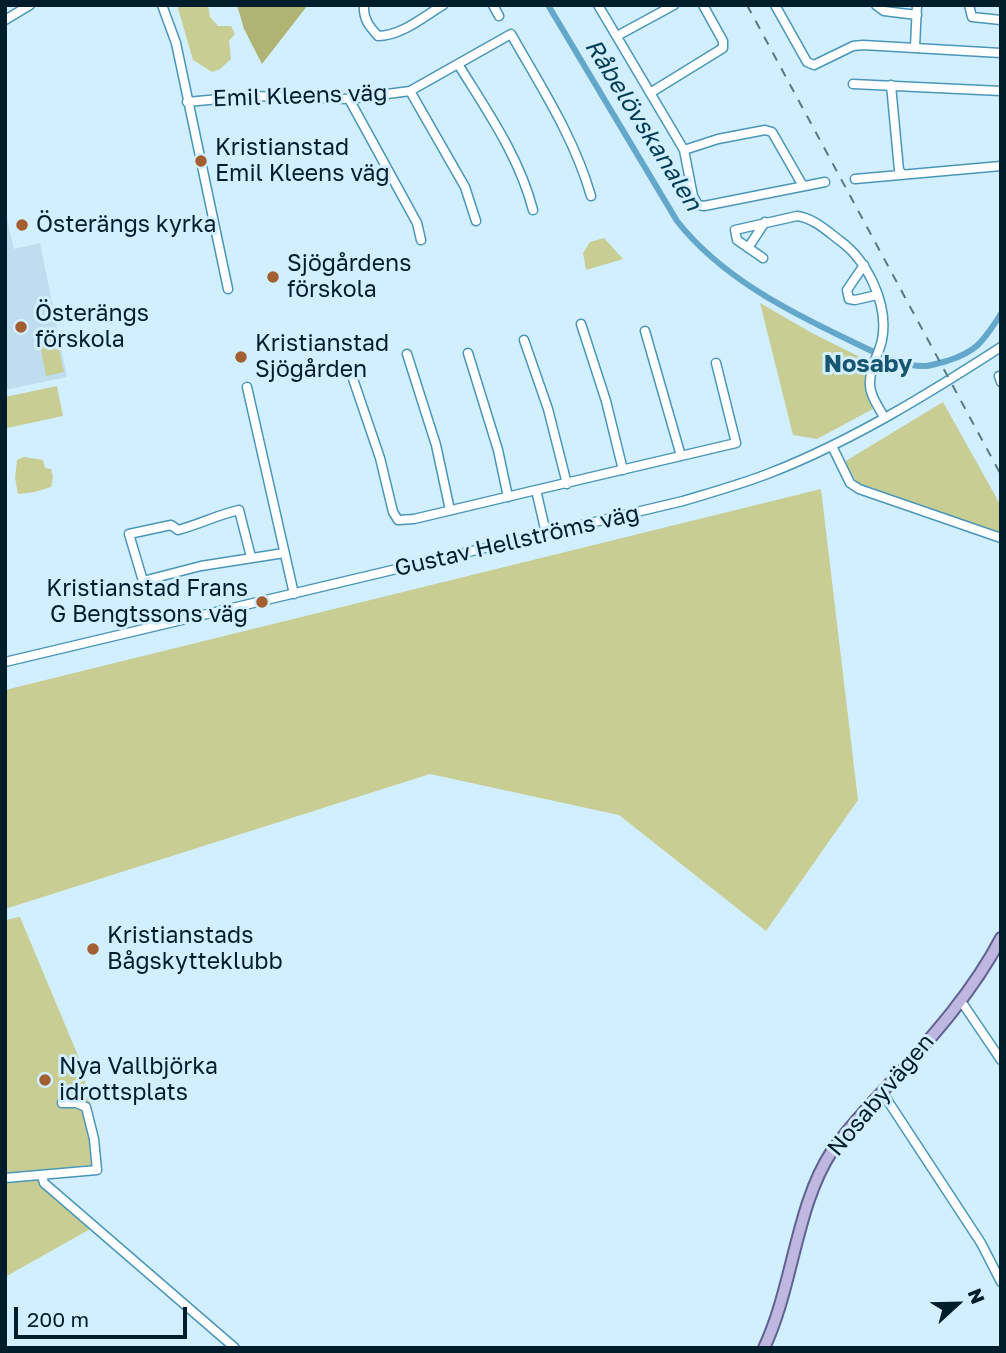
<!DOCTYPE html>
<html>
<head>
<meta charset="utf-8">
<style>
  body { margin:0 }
  #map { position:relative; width:1006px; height:1353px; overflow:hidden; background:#d2efff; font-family:"Golos Text",sans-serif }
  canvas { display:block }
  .frame { position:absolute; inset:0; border:7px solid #001d2b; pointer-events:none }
  .north { position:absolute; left:922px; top:1269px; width:70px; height:70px; -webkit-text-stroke:5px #d2efff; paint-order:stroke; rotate:68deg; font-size:19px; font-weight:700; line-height:28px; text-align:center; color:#001d2b }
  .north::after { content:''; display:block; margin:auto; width:24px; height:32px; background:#001d2b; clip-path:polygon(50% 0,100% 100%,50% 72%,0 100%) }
  .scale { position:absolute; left:14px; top:1307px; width:173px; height:32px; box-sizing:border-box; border:4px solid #001d2b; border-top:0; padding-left:9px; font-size:21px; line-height:24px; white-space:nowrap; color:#001d2b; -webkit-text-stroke:5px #d2efff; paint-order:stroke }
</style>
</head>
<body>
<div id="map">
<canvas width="1006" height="1353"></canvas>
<div class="frame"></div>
<div class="north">N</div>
<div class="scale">200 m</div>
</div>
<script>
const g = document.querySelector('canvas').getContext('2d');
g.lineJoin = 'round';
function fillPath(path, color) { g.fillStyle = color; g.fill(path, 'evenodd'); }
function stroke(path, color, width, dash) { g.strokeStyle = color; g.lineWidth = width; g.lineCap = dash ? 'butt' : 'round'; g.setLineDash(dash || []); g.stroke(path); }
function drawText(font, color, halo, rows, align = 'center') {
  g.font = font + ' "Golos Text",sans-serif'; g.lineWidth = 6; g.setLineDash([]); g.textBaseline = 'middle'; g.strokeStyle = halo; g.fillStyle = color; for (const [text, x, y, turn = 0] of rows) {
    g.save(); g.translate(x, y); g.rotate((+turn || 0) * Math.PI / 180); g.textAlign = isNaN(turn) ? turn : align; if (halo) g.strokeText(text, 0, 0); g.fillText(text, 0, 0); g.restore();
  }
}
const built = new Path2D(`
  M5 211 14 249 40 243 67 377 5 390Z`);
const green = new Path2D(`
  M177 5H208L210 17 218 26H231L235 34 229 41 231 59 220 69 212 72 193 60Z
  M604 238 623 259 586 270 583 253 590 242Z
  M760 303 812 333 872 363C865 380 865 392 873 409L817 439 793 435Z
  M56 336 64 372 46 376 39 340Z
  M57 386 63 416 7 428 5 397Z
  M943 402 1001 506V534L859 486 844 462Z
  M24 457 43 460 45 468 51 469 53 477 51 487 35 492 18 494 15 478 17 460Z
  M821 489 858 800 766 931 619 815 430 774 5 909V690Z
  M20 917 79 1058 90 1101 101 1167 38 1172 92 1228 5 1277V920Z`);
const forest = new Path2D(`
  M237 5H313L307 6 262 64 244 29Z`);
const canal = new Path2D(`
  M548 5 677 221C721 277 788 311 851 341 875 352 899 367 926 366 933 365 940 363 947 361 978 351 983 341 1001 314`);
const minor = new Path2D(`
  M162 5 176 43 228 289
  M364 5C363 19 369 26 378 36 401 36 423 17 443 5
  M493 5 499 16
  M598 5 684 150 693 196 698 205 704 206 825 182
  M775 5 807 62 814 65 853 46 863 45 1001 53
  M876 5 884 11 917 15
  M969 5 972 17 1001 20
  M5 20 30 5
  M617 36 674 5
  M915 47 917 5
  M458 64C487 111 519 156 533 210
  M853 84 1001 91
  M891 85 899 170 902 174
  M410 91 465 187 476 221
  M650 93 723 48V41L703 5
  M349 99 417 223 421 240
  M187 102 252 96 349 99 410 91 511 34C541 87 574 137 591 196
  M684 150 718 139 765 130 772 132 803 186
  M855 179 1001 166
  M748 248 765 222
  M763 258 737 240 735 230 797 216C813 218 826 230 839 240 867 260 889 304 882 340 879 354 870 367 870 382 869 394 878 406 884 417
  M864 265 847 290 849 299 855 300 877 295
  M581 324 606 401 623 470
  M645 331 681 456
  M524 340 548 409 567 484
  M468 353 498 450 508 497
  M407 354 436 445 450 510
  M352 376 380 458 393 512 398 520 414 519 536 490 546 533
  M999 376 1001 382
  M247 387 294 594
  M832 446 850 483 859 489 1001 538
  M536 490 736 443 716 363
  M251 557 239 510C217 515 200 524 178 530L171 525 129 534 143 581 201 566 284 553
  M5 662 683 501C713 492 742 484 770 473 852 441 928 394 1001 347
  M961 1001 1001 1060
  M882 1092 981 1243 1001 1282
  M42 1176 44 1183 235 1348
  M5 1178 97 1170 94 1139 86 1107 76 1103H62`);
const major = new Path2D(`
  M764 1348C793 1287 796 1205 832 1151 850 1125 873 1102 895 1078 934 1035 974 990 1001 938`);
const rail = new Path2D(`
  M747 5 1001 475`);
const markers = [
  [201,161,7,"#a35e31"],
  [22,225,7,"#a35e31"],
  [273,277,7,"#a35e31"],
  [21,327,7,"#a35e31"],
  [241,357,7,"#a35e31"],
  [262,602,7,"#a35e31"],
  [93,949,7,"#a35e31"],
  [45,1080,7,"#a35e31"]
];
const streetNames = [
  ["Emil Kleens väg",300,96,-2],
  ["Gustav Hellströms väg",517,541,-13],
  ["Nosabyvägen",881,1095,-50]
];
const poiNames = [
  ["Kristianstad",215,148],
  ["Emil Kleens väg",215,174],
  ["Österängs kyrka",36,225],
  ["Sjögårdens",287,264],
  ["förskola",287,290],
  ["Österängs",35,314],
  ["förskola",35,340],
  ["Kristianstad",255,344],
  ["Sjögården",255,370],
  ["Kristianstad Frans",248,589,"right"],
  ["G Bengtssons väg",248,615,"right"],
  ["Kristianstads",107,936],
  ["Bågskytteklubb",107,962],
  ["Nya Vallbjörka",59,1067],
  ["idrottsplats",59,1093]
];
const waterNames = [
  ["Råbelövskanalen",643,125,58]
];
const neighbourhoodNames = [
  ["Nosaby",868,364]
];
fillPath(built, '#bedef0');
fillPath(green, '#c8cd93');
fillPath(forest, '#afb474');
stroke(canal, '#63a7ca', 6);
stroke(minor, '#4996bb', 11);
stroke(major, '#606293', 14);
stroke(minor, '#fff', 8);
stroke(major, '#bfb7e0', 10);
stroke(rail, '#5a7785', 2, [9, 9]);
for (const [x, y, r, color] of markers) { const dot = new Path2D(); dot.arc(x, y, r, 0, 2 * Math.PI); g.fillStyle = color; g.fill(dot); stroke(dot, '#d2efff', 2.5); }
drawText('23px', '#001d2b', '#d2efff', streetNames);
drawText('23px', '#001d2b', '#d2efff', poiNames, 'left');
drawText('italic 24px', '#003d55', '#d2efff', waterNames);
drawText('bold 24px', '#185570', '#d2efff', neighbourhoodNames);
</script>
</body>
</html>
